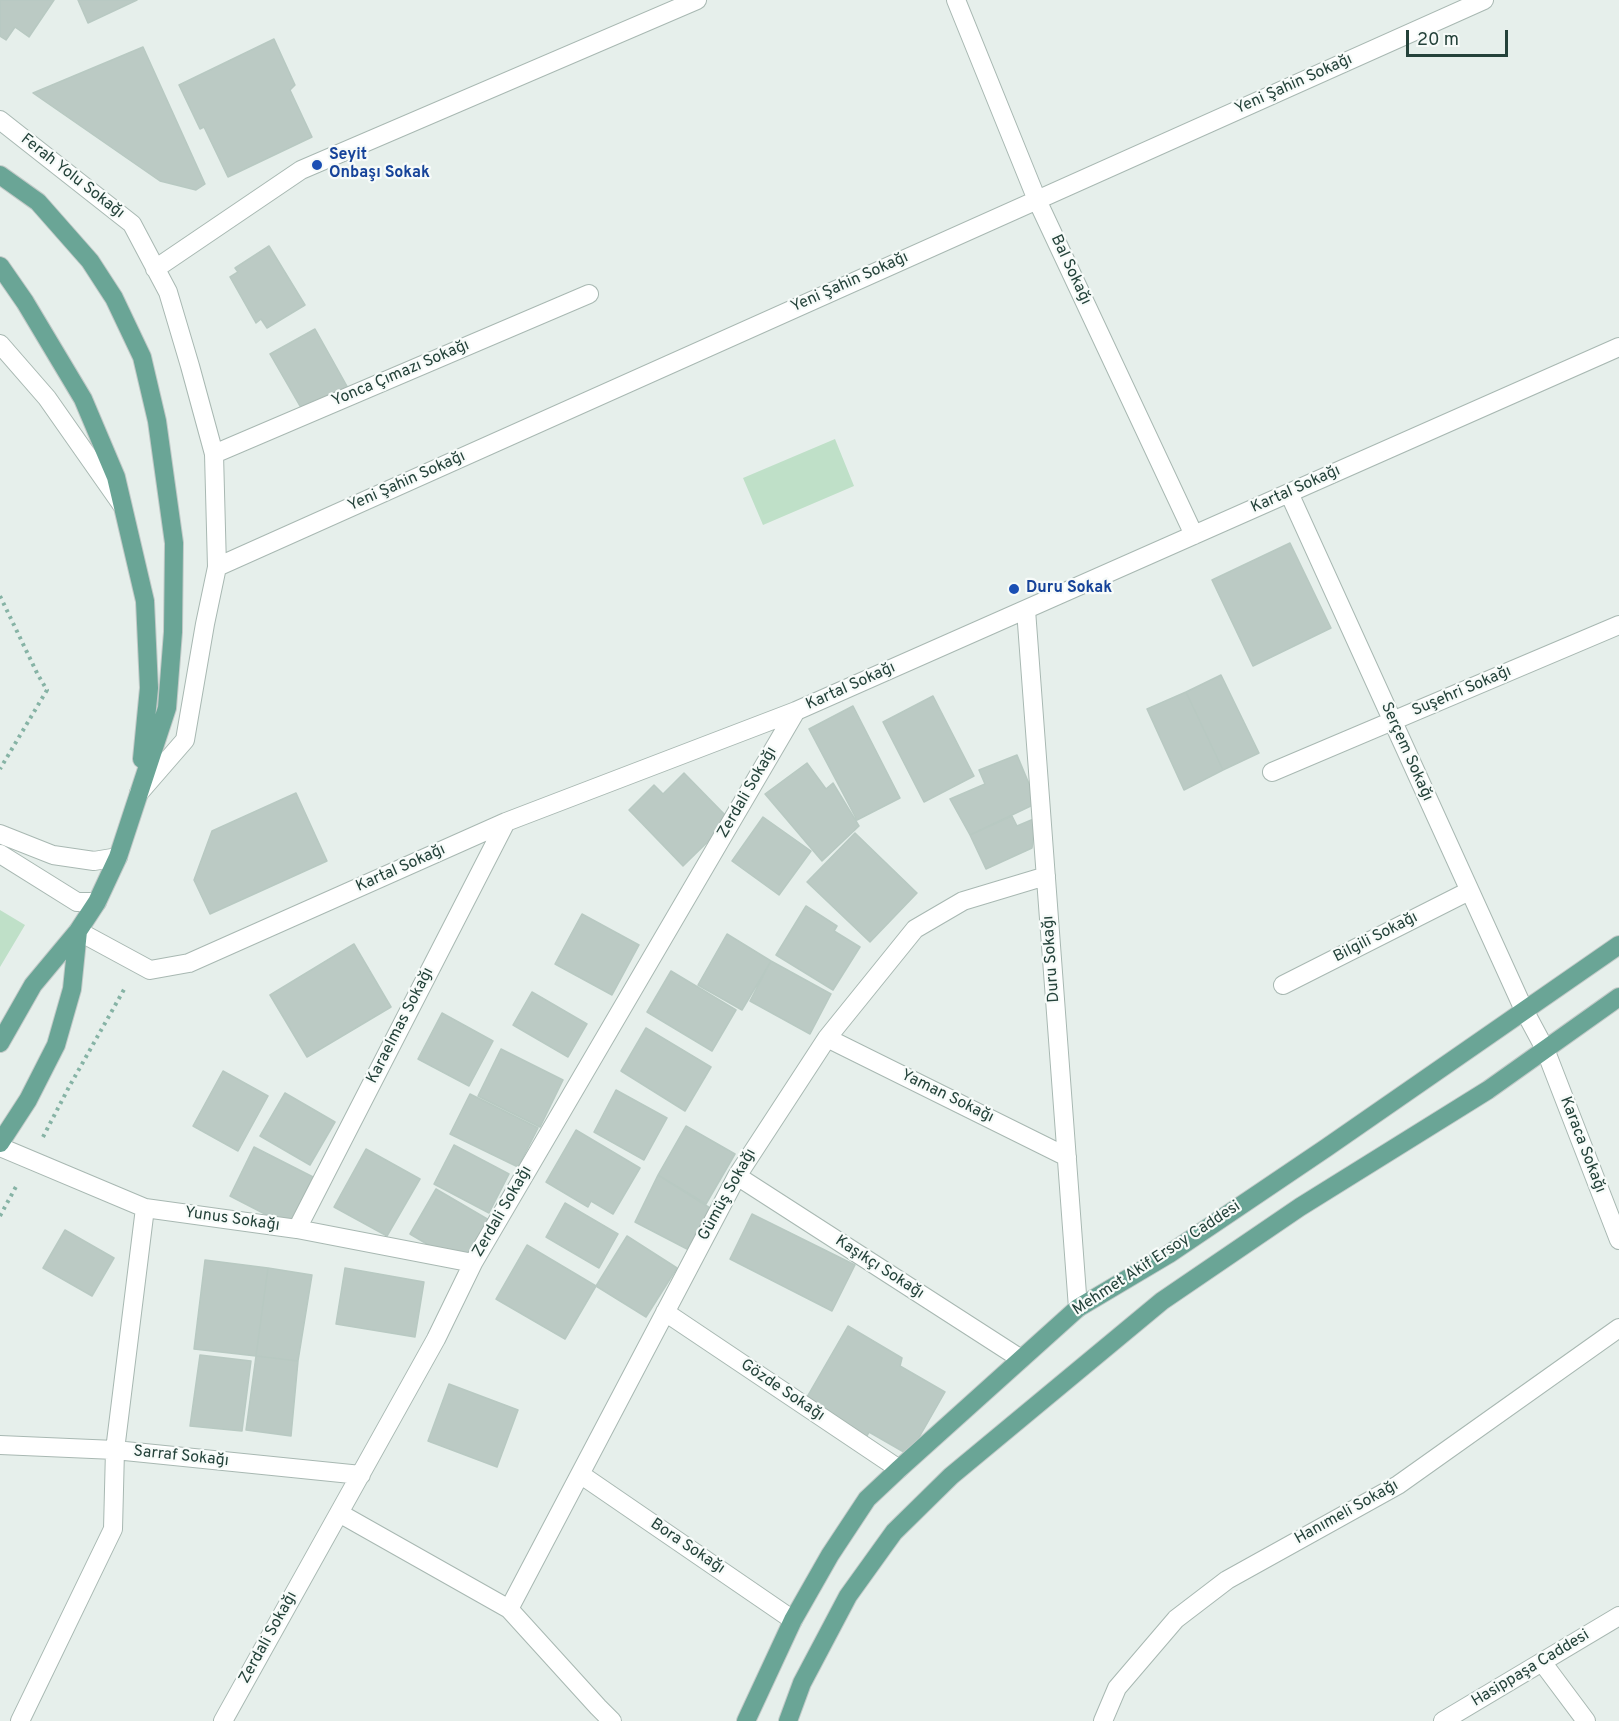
<!DOCTYPE html>
<html>
<head>
<meta charset="utf-8">
<style>
  body { margin:0 }
  #map { position:relative; width:1619px; height:1721px; overflow:hidden; background:#e6efeb; font-family:Overpass,sans-serif }
  canvas { display:block }
  .scale { position:absolute; left:1406px; top:30px; width:102px; height:27px; box-sizing:border-box; border:3px solid #24423a; border-top:0; padding-left:8px; font-size:18px; line-height:21px; white-space:nowrap; color:#24423a; -webkit-text-stroke:4px #f7fbf9; paint-order:stroke }
</style>
</head>
<body>
<div id="map">
<canvas width="1619" height="1721"></canvas>
<div class="scale">20 m</div>
</div>
<script>
const g = document.querySelector('canvas').getContext('2d');
g.lineJoin = 'round';
function fillPath(path, color) { g.fillStyle = color; g.fill(path, 'evenodd'); }
function stroke(path, color, width, dash) { g.strokeStyle = color; g.lineWidth = width; g.lineCap = dash ? 'butt' : 'round'; g.setLineDash(dash || []); g.stroke(path); }
function drawText(font, color, halo, rows, align = 'center') {
  g.font = font + ' Overpass,sans-serif'; g.lineWidth = 4.5; g.setLineDash([]); g.textBaseline = 'middle'; g.strokeStyle = halo; g.fillStyle = color; for (const [text, x, y, turn = 0] of rows) {
    g.save(); g.translate(x, y); g.rotate((+turn || 0) * Math.PI / 180); g.textAlign = isNaN(turn) ? turn : align; if (halo) g.strokeText(text, 0, 0); g.fillText(text, 0, 0); g.restore();
  }
}
const green = new Path2D(`
  M835 439 854 486 763 525 743 478Z
  M0 910 25 925 0 967Z`);
const building = new Path2D(`
  M0 0H54L29 37 15 27 6 40 0 36Z
  M78 0H137L88 23Z
  M274 39 295 85 290 90 312 137 228 177 204 127 200 129 179 85Z
  M143 47 205 184 196 190 160 181 33 93Z
  M269 246 305 305 267 328 261 319 256 323 230 277 238 272 235 268Z
  M315 329 348 388 304 413 270 354Z
  M1290 543 1331 628 1253 666 1212 580Z
  M1221 675 1259 753 1223 770 1186 692Z
  M1186 692 1223 770 1184 790 1147 709Z
  M933 696 974 776 924 802 883 722Z
  M853 706 900 798 857 820 809 729Z
  M1017 755 1037 803 970 835 950 799 985 784 979 770Z
  M807 763 826 789 833 783 859 826 822 861 765 794Z
  M684 773 730 820 683 866 629 810 654 785 663 794Z
  M296 793 327 861 210 914 194 880 212 831Z
  M1012 816 1017 826 1036 818 1032 848 986 869 970 835Z
  M763 817 811 851 779 895 732 861Z
  M855 833 917 893 870 942 807 882Z
  M806 906 837 926 834 931 860 947 833 990 776 955Z
  M582 914 639 945 612 995 555 964Z
  M727 934 771 961 742 1010 698 985Z
  M354 944 391 1007 307 1057 270 995Z
  M771 961 831 994 810 1034 750 1001Z
  M671 971 736 1010 712 1051 647 1012Z
  M532 992 587 1024 568 1057 513 1025Z
  M442 1013 493 1041 469 1086 418 1059Z
  M646 1028 711 1067 685 1111 621 1071Z
  M501 1049 563 1080 540 1127 478 1096Z
  M223 1071 268 1096 238 1151 193 1126Z
  M616 1090 667 1118 644 1160 594 1132Z
  M285 1093 335 1122 310 1165 260 1136Z
  M470 1094 538 1128 518 1167 450 1134Z
  M686 1126 735 1154 706 1204 658 1175Z
  M576 1130 640 1168 613 1214 591 1201 588 1207 546 1182Z
  M454 1145 509 1174 489 1213 434 1184Z
  M254 1147 319 1180 294 1229 230 1196Z
  M366 1149 420 1179 387 1236 334 1207Z
  M658 1175 710 1208 687 1249 635 1222Z
  M436 1189 489 1220 471 1258 437 1250 410 1234Z
  M565 1203 618 1234 599 1268 546 1237Z
  M752 1214 855 1265 832 1311 730 1259Z
  M65 1230 114 1258 92 1296 43 1268Z
  M627 1236 677 1268 646 1317 596 1286Z
  M527 1245 596 1286 565 1339 496 1299Z
  M205 1260 268 1268 256 1356 194 1349Z
  M268 1268 312 1275 298 1361 256 1356Z
  M345 1268 424 1282 415 1337 336 1324Z
  M848 1326 902 1358 900 1366 945 1392 909 1455 869 1432 865 1440 803 1404Z
  M200 1355 251 1361 242 1431 190 1426Z
  M256 1356 298 1361 291 1436 246 1430Z
  M449 1384 518 1410 497 1467 428 1441Z`);
const path = new Path2D(`
  M0 596 38 675 47 690 0 769
  M43 1137 69 1087 126 986
  M0 1216 18 1183`);
const minor = new Path2D(`
  M956 0 1037 200 1194 535
  M0 120 132 224 168 292 190 366 214 454 217 567 205 624 185 740 139 793
  M155 269 301 170 697 0
  M0 344 47 398 122 505
  M214 454 589 294
  M1289 493 1524 1010 1545 1049 1619 1240
  M217 567 1484 0
  M1026 610 1078 1308
  M1272 772 1619 625
  M0 834 53 855 94 861 118 857
  M0 854 77 902H97
  M78 931 150 970 189 963 506 822 796 711 1619 347
  M1283 985 1469 891
  M827 1038 1067 1157
  M0 1147 145 1208 297 1229 473 1263
  M737 1176 1021 1359
  M297 1229 506 822
  M665 1312 899 1469
  M0 1445 115 1450 361 1475
  M580 1474 793 1620
  M339 1513 509 1609 598 1707 612 1721
  M509 1609 737 1176 827 1038 915 929 963 901 1046 876
  M1542 1662 1586 1721
  M20 1721 113 1529 115 1450 145 1208
  M223 1721 436 1339 473 1263 796 711
  M1103 1721 1117 1688 1176 1619 1227 1580 1398 1485 1619 1328
  M1443 1721 1619 1616`);
const major = new Path2D(`
  M0 175 38 202 90 261 114 298 142 357 157 421 174 543 173 632 167 708 118 857 97 902 78 931 33 985 0 1043
  M0 266 25 302 83 399 116 477 145 601 149 688 142 759
  M0 1143 28 1100 56 1045 72 989 78 931
  M746 1721 793 1620 830 1555 867 1499 899 1469 1078 1308 1169 1254 1326 1148 1619 945
  M788 1721 802 1683 848 1596 894 1532 951 1476 1162 1301 1300 1207 1488 1090 1619 997`);
const markers = [
  [317,165,6,"#1a4fb4"],
  [1014,589,6,"#1a4fb4"]
];
const streetNames = [
  ["Yeni Şahin Sokağı",1294,85,-24],
  ["Ferah Yolu Sokağı",72,177,38],
  ["Bal Sokağı",1070,270,65],
  ["Yeni Şahin Sokağı",850,283,-24],
  ["Yonca Çımazı Sokağı",401,374,-23],
  ["Yeni Şahin Sokağı",407,482,-24],
  ["Kartal Sokağı",1296,490,-24],
  ["Kartal Sokağı",851,687,-24],
  ["Suşehri Sokağı",1462,692,-23],
  ["Serçem Sokağı",1406,752,66],
  ["Zerdali Sokağı",748,793,-60],
  ["Kartal Sokağı",401,869,-24],
  ["Bilgili Sokağı",1376,938,-27],
  ["Duru Sokağı",1052,959,-94],
  ["Karaelmas Sokağı",401,1026,-63],
  ["Yaman Sokağı",947,1097,26],
  ["Karaca Sokağı",1582,1145,69],
  ["Gümüş Sokağı",728,1195,-61],
  ["Zerdali Sokağı",503,1212,-60],
  ["Yunus Sokağı",232,1220,8],
  ["Mehmet Akif Ersoy Caddesi",1157,1259,-33],
  ["Kaşıkçı Sokağı",879,1268,33],
  ["Gözde Sokağı",782,1391,34],
  ["Sarraf Sokağı",181,1457,6],
  ["Hanımeli Sokağı",1347,1513,-29],
  ["Bora Sokağı",687,1547,34],
  ["Zerdali Sokağı",269,1638,-61],
  ["Hasippaşa Caddesi",1531,1669,-31]
];
const transitNames = [
  ["Seyit",329,156],
  ["Onbaşı Sokak",329,174],
  ["Duru Sokak",1026,589]
];
fillPath(green, '#bfe0c8');
fillPath(building, '#bbcac4');
stroke(building, '#b8c9c2', 1.5);
stroke(minor, '#a8b8b2', 20);
stroke(major, '#c2cac8', 20);
stroke(path, '#86b3a5', 4, [3, 4.5]);
stroke(minor, '#fff', 18);
stroke(major, '#6aa596', 18);
for (const [x, y, r, color] of markers) { const dot = new Path2D(); dot.arc(x, y, r, 0, 2 * Math.PI); g.fillStyle = color; g.fill(dot); stroke(dot, '#f7fbf9', 2); }
drawText('16px', '#24423a', '#f7fbf9', streetNames);
drawText('bold 16px', '#164399', '#f7fbf9', transitNames, 'left');
</script>
</body>
</html>
